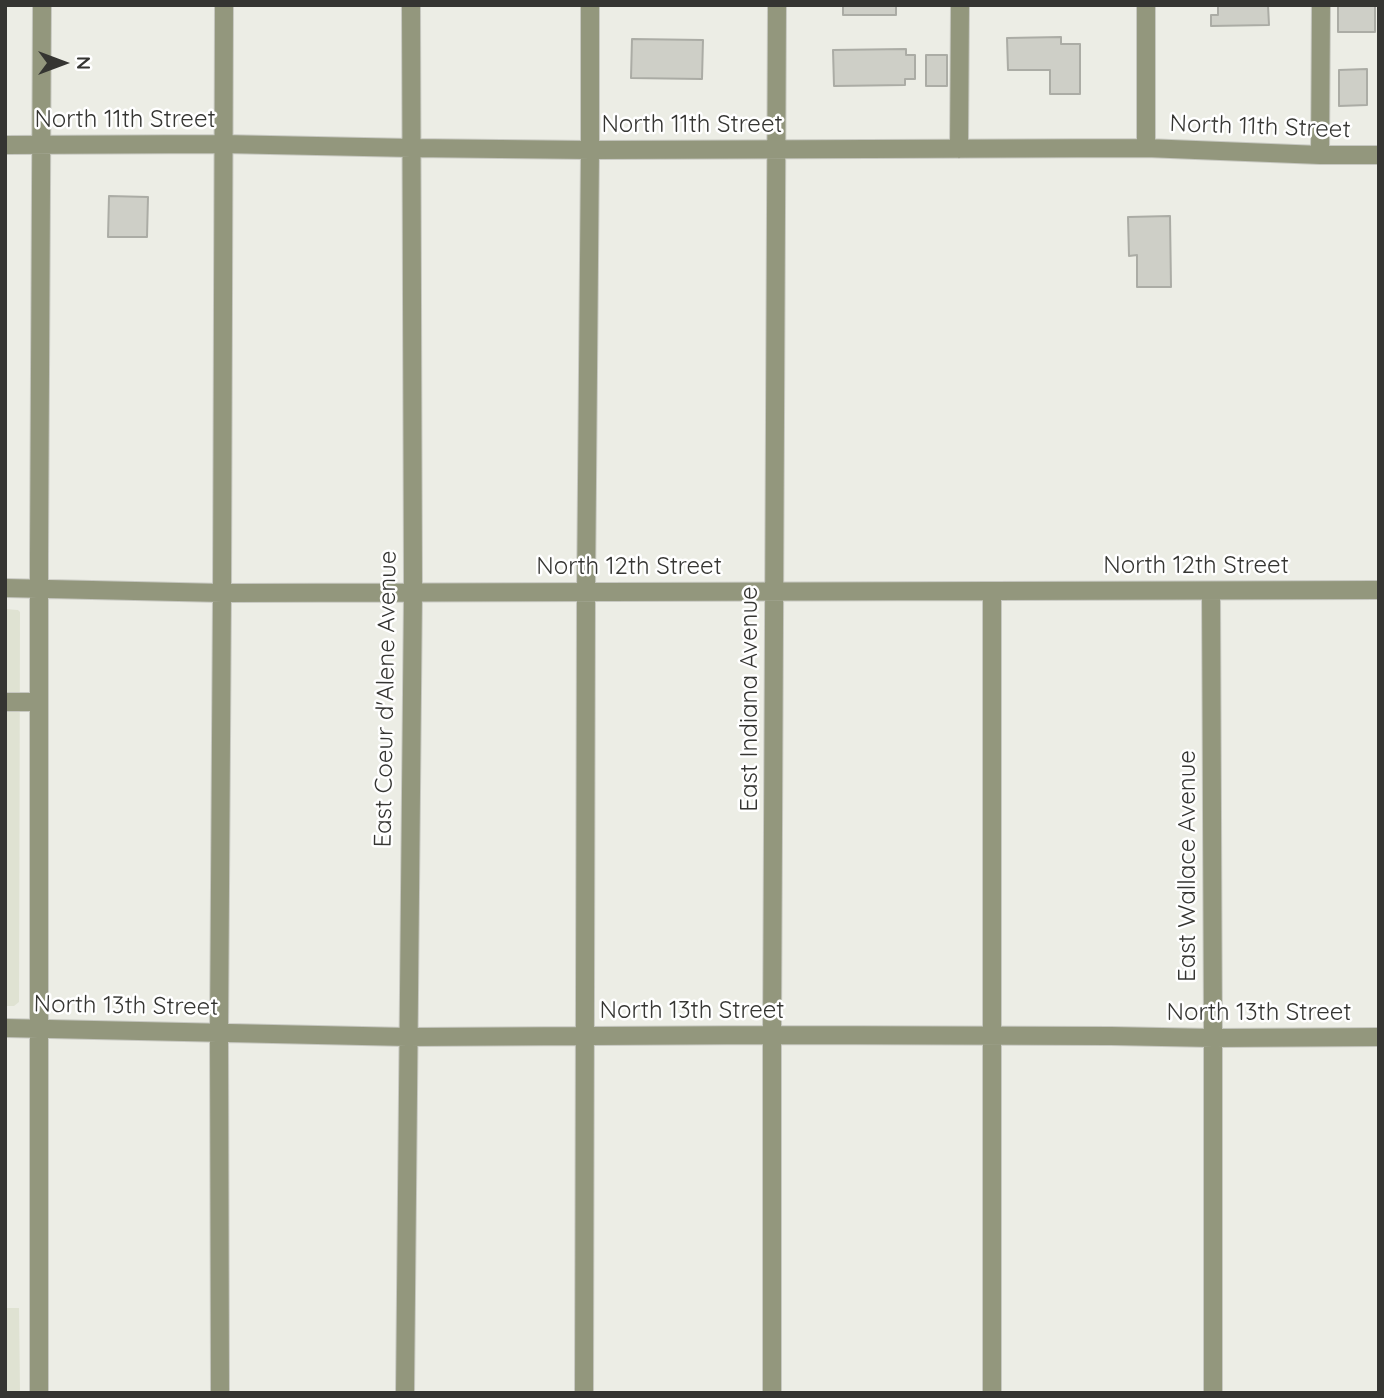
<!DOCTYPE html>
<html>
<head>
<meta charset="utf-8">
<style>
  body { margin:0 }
  #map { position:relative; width:1384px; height:1398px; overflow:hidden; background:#ecede5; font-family:Quicksand,sans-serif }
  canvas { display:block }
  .frame { position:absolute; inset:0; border:7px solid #353532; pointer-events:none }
  .north { position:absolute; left:28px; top:28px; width:70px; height:70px; -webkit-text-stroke:5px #fff; paint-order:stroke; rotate:90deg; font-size:19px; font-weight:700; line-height:28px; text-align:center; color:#353532 }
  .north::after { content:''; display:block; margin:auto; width:24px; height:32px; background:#353532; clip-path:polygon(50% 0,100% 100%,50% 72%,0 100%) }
</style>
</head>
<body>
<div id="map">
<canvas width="1384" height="1398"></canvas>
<div class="frame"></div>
<div class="north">N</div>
</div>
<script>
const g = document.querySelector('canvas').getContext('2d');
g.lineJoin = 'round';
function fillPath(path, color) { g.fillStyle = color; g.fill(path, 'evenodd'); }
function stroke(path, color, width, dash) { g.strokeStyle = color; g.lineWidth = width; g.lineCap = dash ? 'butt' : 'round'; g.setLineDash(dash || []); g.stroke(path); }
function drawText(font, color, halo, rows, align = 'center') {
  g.font = font + ' Quicksand,sans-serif'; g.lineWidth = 5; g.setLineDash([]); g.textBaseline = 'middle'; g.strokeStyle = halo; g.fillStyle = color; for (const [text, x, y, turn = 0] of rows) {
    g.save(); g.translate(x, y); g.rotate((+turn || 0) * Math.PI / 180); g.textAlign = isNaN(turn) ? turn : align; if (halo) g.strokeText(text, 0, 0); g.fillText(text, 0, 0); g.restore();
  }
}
const built = new Path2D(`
  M5 609 18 610 20 612 19 1002 14 1006H5Z
  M5 1308H19L20 1393H5Z`);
const building = new Path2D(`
  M843 5H896V15H843Z
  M1204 5H1268L1269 25 1211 26V15H1218V6Z
  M1338 5H1375V32H1338Z
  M1061 37V44H1080V94H1050V70H1008L1007 38Z
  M632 39 703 40 702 79 631 78Z
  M906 49V55H915V79H905V85L834 86 833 50Z
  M926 55H947V86H926Z
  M1367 69V105L1339 106V70Z
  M109 196 148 197 147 237H108Z
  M1170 216 1171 287H1137V255L1129 256 1128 217Z`);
const minor = new Path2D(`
  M1146 5V148
  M5 145 223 144 411 148 590 150 1146 148 1320 155H1379
  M959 149 960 5
  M1320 155 1321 5
  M5 588 222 593 1379 590
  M992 591V1393
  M1211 591 1213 1038V1393
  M5 702H39
  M5 1028 407 1037 772 1035 1111 1036 1213 1038 1379 1037
  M39 1393V555L42 5
  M220 1393 219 1033 222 593 224 5
  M405 1393 413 592 411 5
  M584 1393 586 592 590 150V5
  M772 1393V1035L777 5`);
const streetNames = [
  ["North 11th Street",125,120],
  ["North 11th Street",692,125],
  ["North 11th Street",1260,127,2],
  ["North 12th Street",1196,566],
  ["North 12th Street",629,567],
  ["East Coeur d'Alene Avenue",386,699,-89],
  ["East Indiana Avenue",750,699,-90],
  ["East Wallace Avenue",1188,866,-90],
  ["North 13th Street",126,1006,1],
  ["North 13th Street",692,1011],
  ["North 13th Street",1259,1013]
];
fillPath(built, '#dfe2d2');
fillPath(building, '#cecfc7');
stroke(building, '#abaca5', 2);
stroke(minor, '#c7c8c1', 20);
stroke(minor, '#93977d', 18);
drawText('24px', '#353532', '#fff', streetNames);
</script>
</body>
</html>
